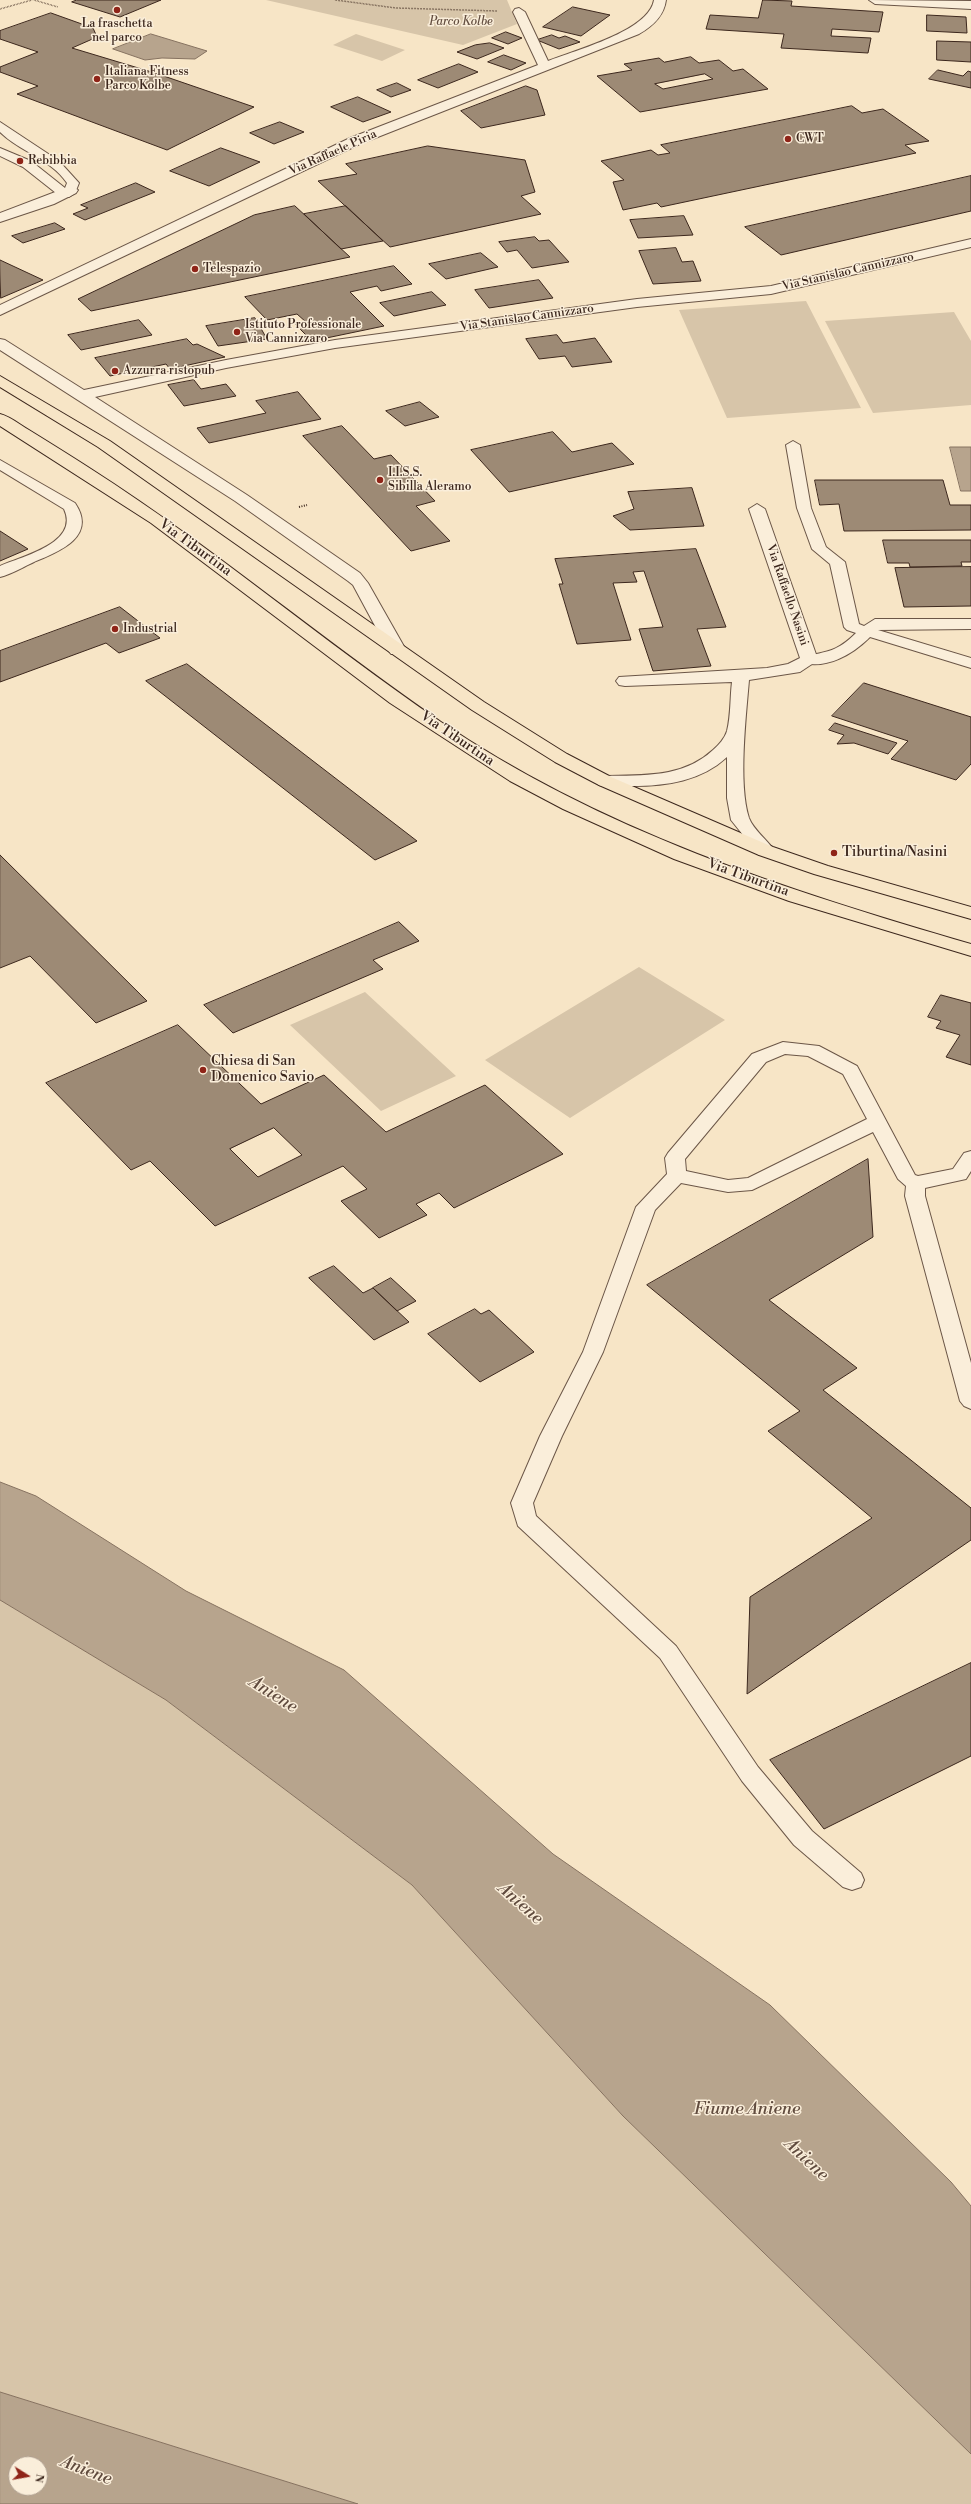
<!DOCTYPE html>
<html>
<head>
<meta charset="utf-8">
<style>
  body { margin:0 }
  #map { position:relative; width:971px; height:2504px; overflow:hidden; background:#f7e5c6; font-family:"Libre Bodoni",serif }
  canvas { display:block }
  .north { position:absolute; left:8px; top:2456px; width:40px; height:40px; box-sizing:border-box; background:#faeeda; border:1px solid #ae9e8e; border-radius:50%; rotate:101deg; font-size:11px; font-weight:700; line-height:16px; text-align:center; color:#3c271d }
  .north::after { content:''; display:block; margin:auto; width:14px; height:18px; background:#8f2418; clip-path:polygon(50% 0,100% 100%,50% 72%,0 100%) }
</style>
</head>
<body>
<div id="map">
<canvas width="971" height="2504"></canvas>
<div class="north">N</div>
</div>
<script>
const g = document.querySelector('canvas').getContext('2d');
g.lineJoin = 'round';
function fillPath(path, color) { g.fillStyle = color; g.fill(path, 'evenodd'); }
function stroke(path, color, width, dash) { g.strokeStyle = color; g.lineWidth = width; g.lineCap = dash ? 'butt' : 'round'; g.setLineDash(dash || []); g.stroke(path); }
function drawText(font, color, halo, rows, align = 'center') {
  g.font = font + ' "Libre Bodoni",serif'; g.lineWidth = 3; g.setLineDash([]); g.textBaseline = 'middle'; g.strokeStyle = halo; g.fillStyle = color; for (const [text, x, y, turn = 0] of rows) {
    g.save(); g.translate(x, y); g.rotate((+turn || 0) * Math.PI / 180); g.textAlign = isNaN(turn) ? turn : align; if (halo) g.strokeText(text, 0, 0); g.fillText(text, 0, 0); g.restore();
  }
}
const green = new Path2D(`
  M266 0H507L517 24 463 45Z
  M356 34 405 50 382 61 333 45Z
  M806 301 861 408 727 418 679 310Z
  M954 312 971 341V405L873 413 825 321Z
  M639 967 725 1020 570 1118 485 1060Z
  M365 992 456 1076 381 1111 290 1025Z
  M0 1600 166 1700 412 1885 623 2116 971 2454V2504H358L0 2392Z`);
const water = new Path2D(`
  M151 34 207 51 195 59 162 58 145 60 113 49Z
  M950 447H971V491H961Z
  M0 1482 36 1496 186 1591 344 1670 553 1854 770 2005 951 2182 971 2206V2454L623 2116 412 1885 166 1700 0 1600Z
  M0 2392 358 2504H0ZM16 2464H40V2488H16Z`);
const building = new Path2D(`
  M77 0H161L120 17 72 2Z
  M763 0 792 1 791 6 883 12 879 32 832 29 831 36 871 38 868 53 781 48 784 34 706 29 710 15 758 18Z
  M573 7 610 15 581 36 543 27Z
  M51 13 93 28 97 37 72 48 155 73 254 107 167 150 17 94 38 86 0 72V67L38 52 0 39V31Z
  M927 15 966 17 967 33 927 31Z
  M506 32 522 38 508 44 492 38Z
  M552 35 559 38 565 36 580 42 559 49 537 40Z
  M937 41 971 42V62L937 60Z
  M490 43 504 48 477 59 457 52 475 45Z
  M504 55 526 63 511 70 488 62Z
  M691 57 699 63 719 60 733 71 743 69 768 89 640 112 597 76 632 70 624 64 659 58 664 62ZM705 74 713 79 663 89 655 84Z
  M459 64 478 72 438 88 418 80Z
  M938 70 963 76 968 71 971 72V88L929 79Z
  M397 83 411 90 391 97 377 90Z
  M526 86 537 90 545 115 481 128 461 111Z
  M358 97 391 112 363 122 331 107Z
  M852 106 862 113 883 109 929 141 905 145 916 153 661 207 657 203 623 210 613 182 624 180 601 161 651 150 658 155 670 153 661 145Z
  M280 122 304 132 274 144 250 133Z
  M428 146 525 160 535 192 521 196 541 214 390 247 318 181 357 174 346 164Z
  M221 148 260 162 209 186 170 171Z
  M971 176V211L781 255 745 227Z
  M136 183 155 192 85 220 73 214 88 208 81 205Z
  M295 206 350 257 91 311 78 299 254 215Z
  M346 206 383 241 341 249 304 214Z
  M684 216 693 235 638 238 630 220Z
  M55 223 65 229 23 243 12 236Z
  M535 237 539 241 549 240 569 262 532 268 517 250 507 252 499 242Z
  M676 248 682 262 693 261 701 281 653 284 639 251Z
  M481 253 498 267 446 279 429 264Z
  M0 260 43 280 1 298Z
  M394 266 412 284 381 291 377 286 350 292 384 326 312 341 295 324 306 322 297 314 267 320 245 297Z
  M539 280 553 298 489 308 475 290Z
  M432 292 446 305 394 316 380 303Z
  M255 318 267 339 218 346 206 326Z
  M139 320 152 335 81 350 68 335Z
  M557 335 563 343 595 338 612 362 572 367 565 356 539 359 526 339Z
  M187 339 193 345 197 344 225 357 170 369 166 364 110 376 95 358Z
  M194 380 201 389 226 384 236 396 184 406 168 385Z
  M298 392 321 419 209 443 197 428 266 413 256 401Z
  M420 402 439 417 405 426 386 411Z
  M342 426 374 459 391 455 435 501 416 506 450 541 411 551 303 436Z
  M553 432 572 452 612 443 634 464 509 492 471 450Z
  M815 480H943L950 505H971V530L844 531 839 504 820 505Z
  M692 488 704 526 630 530 613 516 634 509 628 492Z
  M0 531 28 549 0 561Z
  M883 540H971V562H961L962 566 910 567 909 563H888Z
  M696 549 726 627 697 629 711 666 653 671 639 629 663 627 644 571 633 572 637 582 613 583 631 640 577 644 559 584H563L555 559Z
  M971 567V606L904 607 895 568Z
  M120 607 160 638 119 653 106 643 0 682V651Z
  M187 664 417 841 375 860 146 681Z
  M864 683 971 717V764L956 780 891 759 908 741 832 716Z
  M835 723 897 743 888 754 854 743 837 744 844 735 829 730Z
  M0 855 147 1001 96 1023 30 956 0 968Z
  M399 922 419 941 373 960 383 969 233 1033 204 1005Z
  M941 995 971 1003V1065L946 1057 960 1035 936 1028 941 1021 928 1017Z
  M178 1025 261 1104 324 1075 386 1132 485 1085 563 1154 454 1208 439 1193 416 1204 427 1215 379 1238 341 1201 367 1189 343 1166 215 1226 150 1161 131 1170 46 1083ZM274 1128 302 1155 258 1177 230 1149Z
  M868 1159 873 1237 769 1300 857 1368 823 1390 971 1508V1540L747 1694 750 1597 872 1518 768 1431 800 1411 647 1285Z
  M334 1266 363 1293 373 1288 409 1322 374 1340 309 1278Z
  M391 1278 416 1301 397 1311 373 1288Z
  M475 1309 481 1314 489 1310 534 1352 480 1382 428 1334Z
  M971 1663V1756L824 1829 770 1760Z`);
const pathFar1 = new Path2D(`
  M34 0 58 7
  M335 0 396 8 497 11
  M0 9 32 0`);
const path = new Path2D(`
  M299 507 307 505`);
const lane = new Path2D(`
  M0 122 59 161 79 183 75 193 69 197H61L23 167 0 156V148L31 161 65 188 67 183C51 159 20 152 0 132Z
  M793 441 800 445 811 508 826 547 845 562 859 624 864 626 875 619H971V629L878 630 971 658V668L870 637C853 654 828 669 803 663L801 660 803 657C828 651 837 652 856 633L847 630 844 627 830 564 812 549 797 508 786 445Z
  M0 460 75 503C98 537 58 552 34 562 23 567 12 574 0 577V566C23 556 80 543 64 509L0 470Z
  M783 1042 819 1046 857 1066 915 1175 918 1176 953 1169 964 1153 971 1151V1171L966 1179 925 1188V1196L971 1363V1409L964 1406 960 1401 905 1196 906 1186 898 1179 873 1132 752 1190 728 1192 681 1183 655 1210 603 1352 562 1436 533 1503 536 1516 676 1646 758 1767 812 1831 861 1873 864 1880 861 1887 852 1890 843 1887 794 1845 742 1781 660 1658 518 1526 511 1503 540 1436 583 1352 636 1207 667 1174 665 1158 668 1153 752 1054ZM785 1054 808 1056 843 1074 867 1119 748 1178 728 1180 686 1171 685 1159 766 1062Z`);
const street = new Path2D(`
  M654 0H666C664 16 653 26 639 34L360 144 0 315V305L350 138 538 65 513 12 515 9 519 8 525 12 548 61C576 50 649 31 654 0Z
  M869 0 971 1V9L875 4Z
  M71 186 78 190 76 193 54 204 0 222V213Z
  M971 239V247L771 294 637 307 335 348 226 368 95 397 247 495 360 573 368 583 406 650 403 654H391L388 650 353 585 348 581 235 501 0 350V339L5 340 84 390 226 360 335 340 637 299 771 286Z
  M757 504 765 509 818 660 800 672 749 680C746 716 738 784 749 818 753 829 768 841 775 851L773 855H759L731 820 727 798V757C701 781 667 786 632 786 621 786 609 788 599 785L596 781 599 777 605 776C643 775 683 778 713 750 718 746 725 738 727 731 731 715 730 697 732 682L625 686 619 685 616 681 619 677 767 668 788 664 800 658 749 509Z`);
const primary = new Path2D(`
  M0 376 110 441 484 702 567 754 611 777 773 847 828 866 971 907V919L814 874 759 855 599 785 555 762 472 710 98 447 0 387Z
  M0 414C11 417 20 425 29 430 50 443 71 456 91 469 213 547 322 641 441 722 601 831 786 890 971 944V956L789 901 674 859 563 809 510 781 390 703 151 523 0 426Z`);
const markers = [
  [117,10,4,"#8f2418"],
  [97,79,4,"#8f2418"],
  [788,139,4,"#8f2418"],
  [20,161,4,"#8f2418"],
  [195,269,4,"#8f2418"],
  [237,332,4,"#8f2418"],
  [115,371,4,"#8f2418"],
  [380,480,4,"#8f2418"],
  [115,629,4,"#8f2418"],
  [834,853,4,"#8f2418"],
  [203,1070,4,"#8f2418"]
];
const farParknames = [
  ["Parco Kolbe",461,22]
];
const farPoinames = [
  ["La fraschetta",117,24,"center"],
  ["nel parco",117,38,"center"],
  ["Italiana Fitness",105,72],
  ["Parco Kolbe",105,86],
  ["CWT",796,139],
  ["Rebibbia",28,161],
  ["Telespazio",203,269],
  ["Istituto Professionale",245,325],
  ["Via Cannizzaro",245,339],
  ["Azzurra ristopub",123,371],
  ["I.I.S.S.",388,473],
  ["Sibilla Aleramo",388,487],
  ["Industrial",123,629]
];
const farStreetnames = [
  ["Via Raffaele Piria",333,153,-24],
  ["Via Stanislao Cannizzaro",848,272,-13],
  ["Via Stanislao Cannizzaro",527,318,-8],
  ["Via Raffaello Nasini",787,595,71]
];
const streetNames = [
  ["Via Tiburtina",195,548,36],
  ["Via Tiburtina",457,739,34],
  ["Via Tiburtina",748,878,20]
];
const poiNames = [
  ["Tiburtina/Nasini",842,853],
  ["Chiesa di San",211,1062],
  ["Domenico Savio",211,1078]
];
const nearWaternames = [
  ["Aniene",273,1695,32],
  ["Aniene",520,1904,41],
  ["Fiume Aniene",747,2110],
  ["Aniene",806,2160,43],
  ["Aniene",86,2471,21]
];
fillPath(green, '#d7c5a9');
fillPath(water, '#b7a48d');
stroke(water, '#867260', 1);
fillPath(building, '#9d8a75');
stroke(building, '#3c271d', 1);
stroke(lane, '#6b5647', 2);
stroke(street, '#6b5647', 2);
stroke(primary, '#3c271d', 2);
stroke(pathFar1, '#3c271d', 1.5, [0.5, 1]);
stroke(path, '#3c271d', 2, [1, 1.5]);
fillPath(lane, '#faeeda');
fillPath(street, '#faeeda');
fillPath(primary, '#f7e5c6');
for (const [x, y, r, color] of markers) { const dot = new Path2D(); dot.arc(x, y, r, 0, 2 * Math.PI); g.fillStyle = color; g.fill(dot); stroke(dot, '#faeeda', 1.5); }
drawText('italic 12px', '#634e40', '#faeeda', farParknames);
drawText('12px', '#3c271d', '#faeeda', farPoinames, 'left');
drawText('12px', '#3c271d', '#faeeda', farStreetnames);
drawText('14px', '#3c271d', '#faeeda', streetNames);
drawText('14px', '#3c271d', '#faeeda', poiNames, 'left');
drawText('italic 18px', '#614c3f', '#faeeda', nearWaternames);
</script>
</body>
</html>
